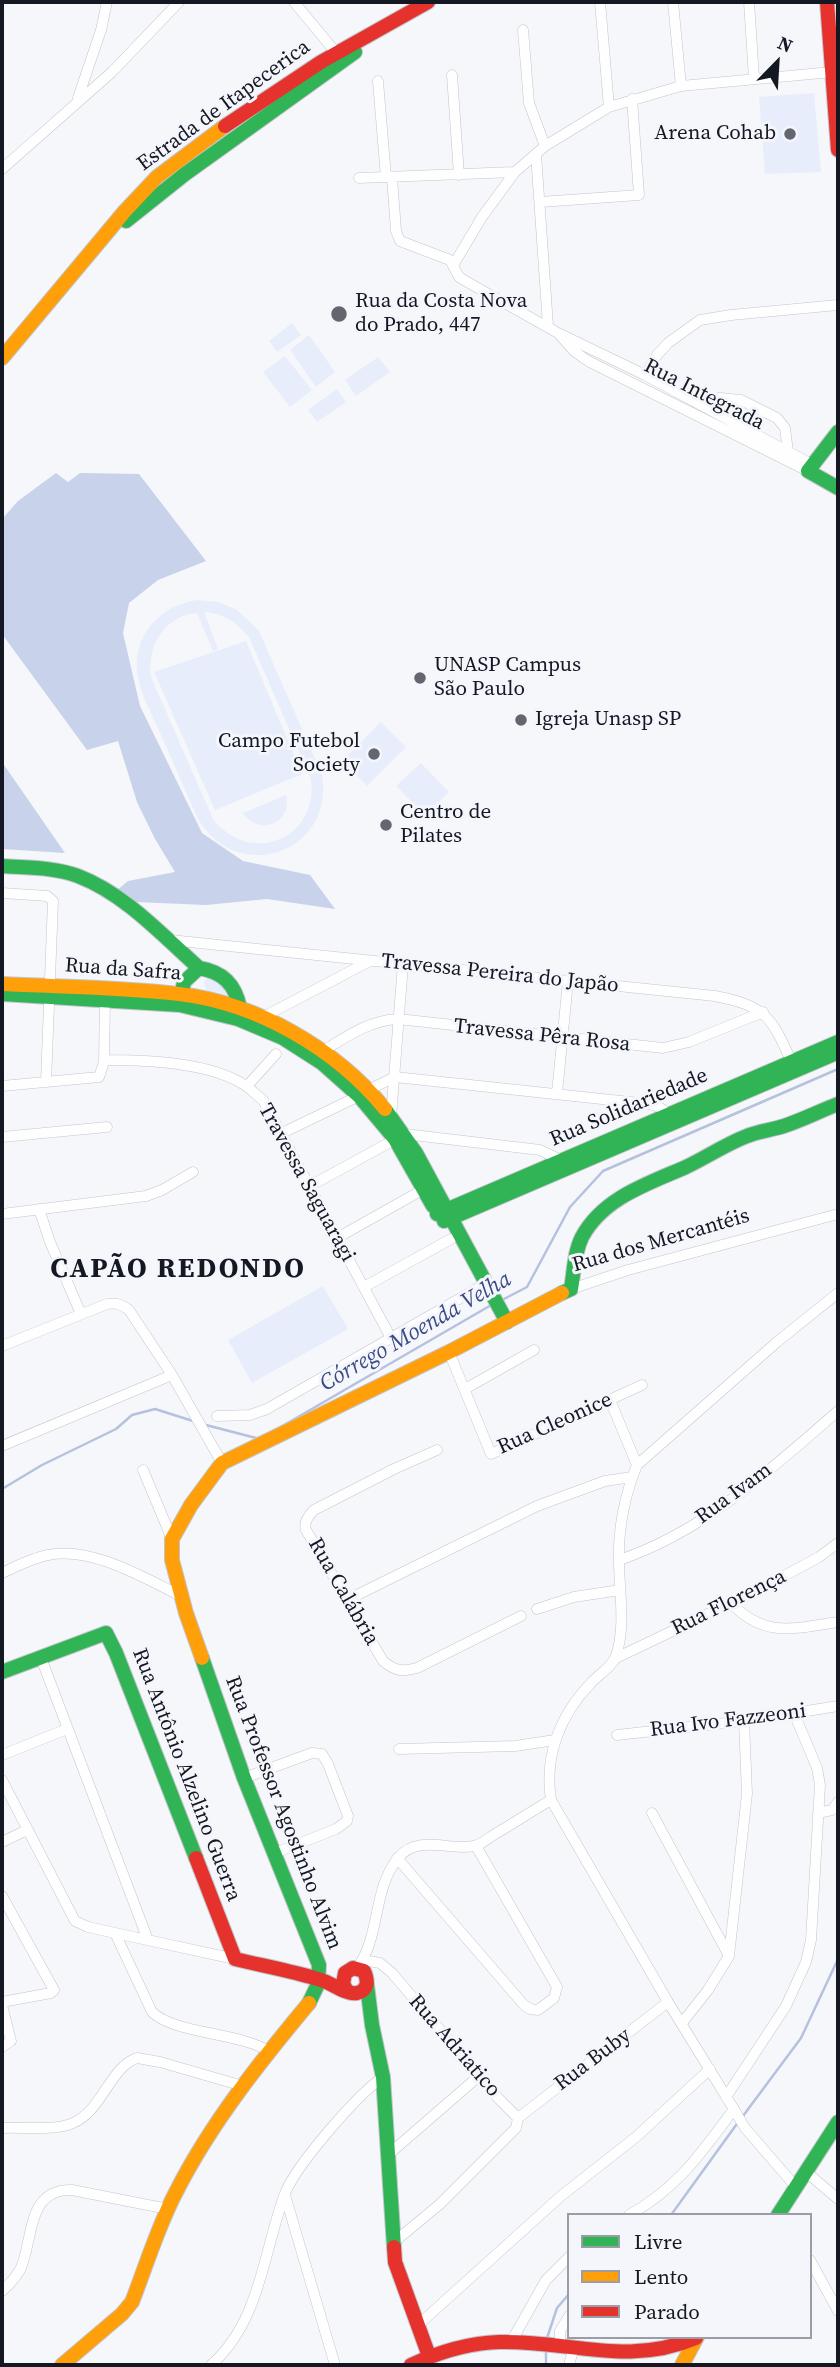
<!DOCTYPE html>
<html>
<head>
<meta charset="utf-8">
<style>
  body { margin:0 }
  #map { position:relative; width:840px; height:2367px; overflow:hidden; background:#f6f7fa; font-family:"Source Serif 4",serif }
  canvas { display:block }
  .frame { position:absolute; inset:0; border:4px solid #141822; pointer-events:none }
  .legend { position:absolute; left:567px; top:2213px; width:245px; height:126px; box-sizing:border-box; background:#f4f6fc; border:2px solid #9a9da5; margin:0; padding:9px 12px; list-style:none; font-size:21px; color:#141822 }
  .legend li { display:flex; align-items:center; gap:14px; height:35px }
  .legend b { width:35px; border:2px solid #9a9da5 }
  .north { position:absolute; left:742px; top:28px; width:70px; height:70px; -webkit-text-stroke:5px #f4f6fc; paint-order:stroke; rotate:24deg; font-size:19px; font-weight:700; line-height:28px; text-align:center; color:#141822 }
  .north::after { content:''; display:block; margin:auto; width:24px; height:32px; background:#141822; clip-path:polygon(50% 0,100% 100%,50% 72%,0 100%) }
</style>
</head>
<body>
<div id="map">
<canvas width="840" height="2367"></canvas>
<div class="frame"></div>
<ul class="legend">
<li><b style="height:9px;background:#30b455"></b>Livre</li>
<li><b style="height:9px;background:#ff9f0a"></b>Lento</li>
<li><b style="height:9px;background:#e5322d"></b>Parado</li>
</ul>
<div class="north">N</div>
</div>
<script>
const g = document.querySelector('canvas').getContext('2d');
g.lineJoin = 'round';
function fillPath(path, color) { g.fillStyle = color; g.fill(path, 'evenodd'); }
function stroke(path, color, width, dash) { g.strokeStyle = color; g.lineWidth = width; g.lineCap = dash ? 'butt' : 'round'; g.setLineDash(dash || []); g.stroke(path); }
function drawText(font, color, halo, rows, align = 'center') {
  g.font = font + ' "Source Serif 4",serif'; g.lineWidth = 6; g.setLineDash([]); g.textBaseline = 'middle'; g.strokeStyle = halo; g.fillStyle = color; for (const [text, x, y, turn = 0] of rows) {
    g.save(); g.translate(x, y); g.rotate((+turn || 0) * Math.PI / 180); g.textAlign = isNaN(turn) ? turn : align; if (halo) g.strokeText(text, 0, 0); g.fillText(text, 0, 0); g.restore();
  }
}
const green = new Path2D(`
  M814 93 821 172 765 174 759 97Z
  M292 323 301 335 277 352 269 341Z
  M309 335 335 372 316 387 290 350Z
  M285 356 312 390 290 407 263 372Z
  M378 357 390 372 356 396 345 380Z
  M337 389 346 402 317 422 308 410Z
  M197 600 218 602 237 610 259 631 322 775C335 855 233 887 196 815 183 785 170 755 157 726 149 708 138 689 137 670 134 633 162 605 197 600ZM204 612C223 613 237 622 249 637L311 779C319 839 250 867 213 819L151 677C147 646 164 616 197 613L213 651 218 649Z
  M246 641 302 774 215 810 154 672Z
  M381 722 406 747 367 786 342 761Z
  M421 763 449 792 425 815 396 786Z
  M286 795C293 823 259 837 243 813Z
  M207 977 222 985 228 995 206 990 204 982Z
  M323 1286 348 1329 252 1383 228 1340Z`);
const forest = new Path2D(`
  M56 473 68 482 80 473 139 474 206 561 158 580 129 603 123 633 140 706 202 833 243 861 310 875 335 909 267 899 206 905 136 902 116 891 128 881 175 872 155 839 137 802 118 741 87 750 2 634V519L18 501Z
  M2 762 65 853 2 849Z`);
const stream = new Path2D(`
  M502 1300 527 1287 570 1207 603 1171 838 1069
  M202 1424 260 1439
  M272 1432 493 1304
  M2 1489 42 1465 116 1429 132 1415 155 1409 193 1421
  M743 2116 801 2038 838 1959
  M671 2215 739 2121
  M546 2341 557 2308 569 2294
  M546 2365V2351`);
const street = new Path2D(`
  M294 2 338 55
  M600 2 609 107
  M673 2 681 86
  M749 2 754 78
  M523 30 529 103 545 146
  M452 75 459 175
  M378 81 386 177
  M78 98 101 30 107 2
  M536 154 548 326
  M2 169 112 72 179 2
  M392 177 396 231 400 241 450 260 459 277 469 283 558 333 645 375 813 465
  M359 178 515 172
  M540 202 639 195 632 99
  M454 264 482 217 515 172 545 146 609 107 681 86 832 72
  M559 334 574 351 588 361 808 471
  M645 375 657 355 668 343 700 320 731 315 838 305
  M695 402 720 398 741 400 777 418 785 428 788 452
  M2 893 47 896 53 901 46 1082
  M170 940 715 996C767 1006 772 1018 793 1065
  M263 1017 370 961
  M323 1051C346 1037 370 1020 398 1019L663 1048 689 1042 763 1012
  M104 1060C146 1060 211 1062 246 1086 252 1090 257 1096 263 1100L391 1338
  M2 1086 99 1077 104 1062 105 999
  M247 1086 276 1054
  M368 1090 395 1077 649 1104 659 1107 669 1114
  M557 1093 568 981
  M391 1117 403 964
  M280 1134 359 1096
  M2 1137 107 1127
  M310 1186 405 1134 540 1150 565 1162
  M39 1209 50 1242 81 1314
  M2 1214 146 1196 162 1190 193 1172
  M337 1238 424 1189
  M364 1287 451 1239
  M571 1289 628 1270 838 1214
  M2 1346 107 1304C116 1302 122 1305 129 1310L172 1375 222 1463
  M449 1352 491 1454 642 1385
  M465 1389 534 1350
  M610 1400 637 1465
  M217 1416 250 1415 267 1409 478 1288
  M2 1446 172 1375
  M437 1450 394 1469 314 1510C309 1515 303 1522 306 1530L383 1661C395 1671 402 1672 417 1668L521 1616
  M143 1470 172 1539
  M619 1560C704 1532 772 1468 838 1411
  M2 1573C17 1566 32 1558 48 1555 91 1546 143 1577 181 1596
  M347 1600 537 1506 605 1481 632 1477
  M731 1603C765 1639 795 1628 838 1622
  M537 1609 574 1597 620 1590
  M41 1658 148 1940
  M616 1658 758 1590 819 1557 838 1543
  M617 1735 744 1721 838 1706
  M399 1749 515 1746 555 1740
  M2 1755 67 1729
  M244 1778 312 1753 322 1754 328 1764 348 1816 347 1821 336 1829 275 1853
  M2 1780 75 1921 88 1927 115 1933 235 1959
  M652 1813 729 1956
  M818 1813 832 1810 838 1802
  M2 1842 27 1830
  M397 1858 524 2005 530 2009 538 2010 554 1998 557 1987 476 1846
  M2 1896 54 1990 51 1993 2 2002
  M115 1933 152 2012C175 2034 237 2032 269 2051
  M363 1960 380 1963 392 1973 499 2099 518 2118
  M357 1968C381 1937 372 1888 399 1857 419 1833 454 1853 477 1845 483 1843 490 1837 495 1834 514 1823 532 1811 551 1800
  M2 2005 11 2041 2 2047
  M682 2023 708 1990 729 1956 747 1794 744 1721
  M726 2097 786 2006 806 1962 811 1940 820 1785 817 1768 794 1713
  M518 2118 668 2002
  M2 2128C21 2127 56 2131 73 2123 102 2111 110 2067 137 2058L160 2062 243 2086
  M389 2154 479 2076
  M805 2171 838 2199
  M796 2187 745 2128 735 2111 668 2002 551 1800C544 1756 560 1715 591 1683 598 1675 613 1666 616 1656 626 1626 619 1590 619 1560 618 1529 625 1494 637 1465L777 1342 838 1293
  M285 2195 335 2365
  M629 2215C678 2188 701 2153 734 2109
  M393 2243 440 2204 516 2128 518 2118
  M810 2260 838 2311
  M2 2291C9 2285 15 2278 20 2270 34 2241 25 2189 72 2190L168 2209
  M417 2326 561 2196 636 2137 710 2069
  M511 2342 546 2280 569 2257
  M560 2347V2331L569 2316
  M211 2365C260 2322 263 2254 284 2196 294 2167 357 2095 383 2077
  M569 2365 573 2350`);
const fast = new Path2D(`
  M126 221 185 174 355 52
  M838 432 808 471 838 488
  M2 866C27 868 54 867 78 876 125 894 162 935 199 968
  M2 994 180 1005 238 1019 283 1038 322 1063 359 1096 395 1139 433 1206
  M180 1002 184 982 199 968C223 972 235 984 240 1008
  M385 1109 416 1153 507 1322
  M437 1214 838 1042
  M444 1221 834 1054
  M562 1293 571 1289C574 1272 574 1253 582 1237 603 1198 647 1184 686 1167 707 1157 726 1144 747 1136 759 1131 772 1130 784 1126 802 1120 820 1111 838 1104
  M202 1658 244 1778 319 1965 318 1984 309 2003
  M2 1672 106 1633 116 1653 196 1858
  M367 1985 372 2025 383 2077 394 2247
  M778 2215 838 2122`);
const slow = new Path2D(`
  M2 358 125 211 157 177 225 126
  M2 984C61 987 121 987 179 994 257 1003 336 1049 385 1109
  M202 1658 186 1613 172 1560V1539L191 1505 222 1463 449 1352 562 1293
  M62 2365 122 2314 132 2302C146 2266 158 2226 176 2192 211 2123 260 2062 309 2003
  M682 2365 697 2337`);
const jam = new Path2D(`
  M827 2 838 150
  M225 126 321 62 428 2
  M196 1858 235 1959C264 1966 293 1971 321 1980 332 1983 346 1995 357 1993 369 1990 368 1980 364 1971L353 1968 345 1973 343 1984 347 1991
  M394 2247 395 2262 429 2356
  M411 2365C439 2352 468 2343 499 2342 569 2340 626 2367 696 2338`);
const markers = [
  [790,134,7,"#63666e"],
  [339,314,9,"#63666e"],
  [420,678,7,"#63666e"],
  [521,720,7,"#63666e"],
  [374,754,7,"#63666e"],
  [386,825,7,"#63666e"]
];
const streetNames = [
  ["Estrada de Itapecerica",224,106,-36],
  ["Rua Integrada",704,395,27],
  ["Rua da Safra",123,970,4],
  ["Travessa Pereira do Japão",500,974,6],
  ["Travessa Pêra Rosa",542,1036,6],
  ["Rua Solidariedade",629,1108,-23],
  ["Travessa Saguaragi",306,1183,61],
  ["Rua dos Mercantéis",661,1241,-16],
  ["Rua Cleonice",555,1424,-24],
  ["Rua Ivam",734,1494,-36],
  ["Rua Calábria",343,1592,60],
  ["Rua Florença",729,1603,-26],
  ["Rua Ivo Fazzeoni",728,1721,-7],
  ["Rua Antônio Alzelino Guerra",186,1775,69],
  ["Rua Professor Agostinho Alvim",283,1813,69],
  ["Rua Adriatico",454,2046,49],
  ["Rua Buby",593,2060,-37]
];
const poiNames = [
  ["Arena Cohab",776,134,"right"],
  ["Rua da Costa Nova",355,302],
  ["do Prado, 447",355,326],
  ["UNASP Campus",434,666],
  ["São Paulo",434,690],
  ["Igreja Unasp SP",535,720],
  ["Campo Futebol",360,742,"right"],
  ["Society",360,766,"right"],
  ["Centro de",400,813],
  ["Pilates",400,837]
];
const waterNames = [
  ["Córrego Moenda Velha",416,1332,-30]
];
const districtNames = [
  ["CAPÃO REDONDO",178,1270]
];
fillPath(green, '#e8edfc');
fillPath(forest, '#c8d2eb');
stroke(stream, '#b6c1df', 2.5);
stroke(street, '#c2c5cc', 11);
stroke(fast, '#c2c5cc', 16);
stroke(slow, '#c2c5cc', 16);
stroke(jam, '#c2c5cc', 16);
stroke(street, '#fefefe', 10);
stroke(fast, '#30b455', 14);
stroke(slow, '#ff9f0a', 14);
stroke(jam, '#e5322d', 14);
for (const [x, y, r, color] of markers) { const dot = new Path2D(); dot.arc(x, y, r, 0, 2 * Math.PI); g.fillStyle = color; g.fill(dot); stroke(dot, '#f4f6fc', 2.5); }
drawText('21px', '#141822', '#f4f6fc', streetNames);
drawText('21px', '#141822', '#f4f6fc', poiNames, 'left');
drawText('italic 23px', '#394b82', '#f4f6fc', waterNames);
g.letterSpacing = '2px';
drawText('bold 28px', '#141822', '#f4f6fc', districtNames);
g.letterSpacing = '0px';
</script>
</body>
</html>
